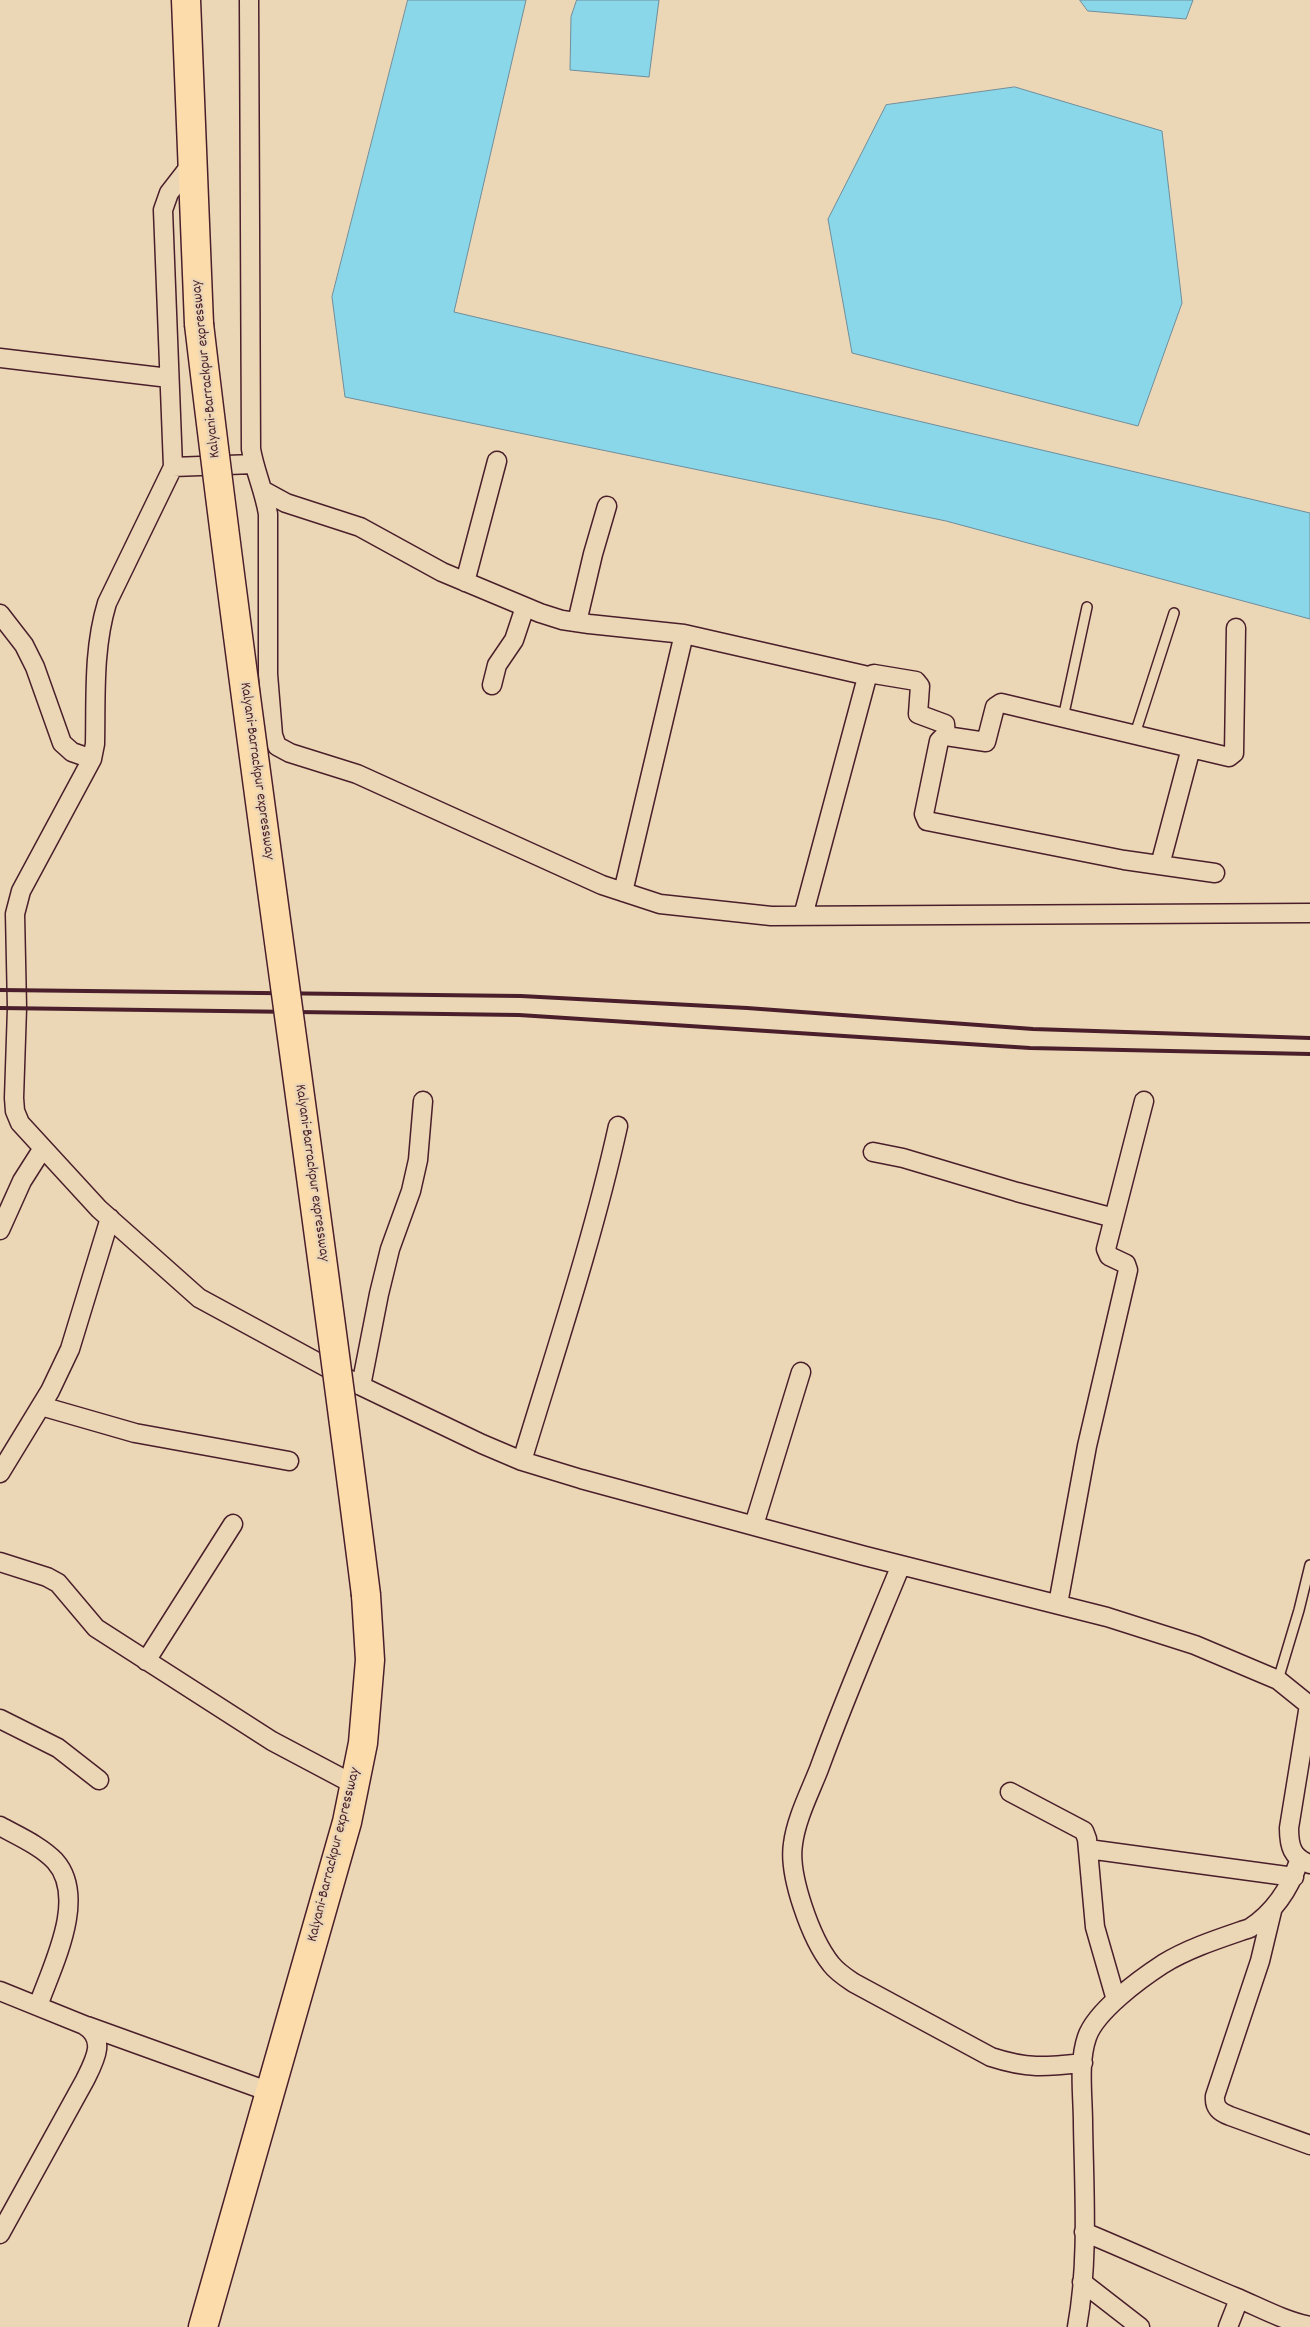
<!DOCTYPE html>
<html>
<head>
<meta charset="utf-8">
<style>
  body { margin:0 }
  canvas { display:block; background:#ebd7b5 }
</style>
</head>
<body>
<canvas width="1310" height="2327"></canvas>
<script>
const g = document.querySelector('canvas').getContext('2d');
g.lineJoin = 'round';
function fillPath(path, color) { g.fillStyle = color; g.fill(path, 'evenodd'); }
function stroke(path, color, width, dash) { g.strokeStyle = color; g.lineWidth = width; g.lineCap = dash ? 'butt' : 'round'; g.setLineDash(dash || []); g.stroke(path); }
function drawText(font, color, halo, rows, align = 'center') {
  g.font = font + ' Dekko,sans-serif'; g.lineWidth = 5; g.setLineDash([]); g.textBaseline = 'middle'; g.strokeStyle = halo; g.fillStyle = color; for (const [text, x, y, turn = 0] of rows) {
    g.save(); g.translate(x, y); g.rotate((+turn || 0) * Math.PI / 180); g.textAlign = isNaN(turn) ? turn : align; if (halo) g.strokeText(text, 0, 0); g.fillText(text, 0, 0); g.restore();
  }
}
const water = new Path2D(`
  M408 0H526L454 312 1310 513V619L946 521 345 397 332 297Z
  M577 0H659L649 77 570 70 571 17Z
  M1080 0H1193L1186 19 1088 11Z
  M1015 87 1162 131 1182 303 1138 426 852 353 828 219 886 105Z`);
const lane = new Path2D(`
  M1063 718 1087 607
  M1135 734 1174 613
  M1278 1680 1299 1610 1310 1565`);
const street = new Path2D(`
  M249 0 251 449C255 472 264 490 268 514V674L273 735 277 746 290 753 357 774 602 885 660 904 771 916 1310 913
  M193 162 169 193 163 210 173 467 107 603C93 649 96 697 95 744L92 759 21 891 15 914 17 1008 14 1098 15 1111 20 1123 99 1209 199 1298 361 1386 482 1444 522 1461 581 1479 865 1556 1107 1617 1195 1645 1278 1680 1309 1705 1289 1828C1289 1846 1292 1858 1310 1864
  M0 358 169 378
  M173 467 254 464
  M264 491 286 503 360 527 442 572 540 613 562 620 589 624 684 634 864 675 866 681 803 916
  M465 582 497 461
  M0 614 24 645 35 667 62 743 72 752 92 759
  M577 622 593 554 607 506
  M865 677 874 674 916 681 920 686 918 714 945 724 946 736 986 742 995 707 1001 703 1229 757 1234 753 1236 628
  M492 685 497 665 514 640 525 607
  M945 735 939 741 924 814 927 821 1124 860 1215 873
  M1160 865 1191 748
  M623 892 684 634
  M873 1152 903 1158 1017 1192 1114 1218
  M0 1230 22 1181 43 1148
  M361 1386 379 1294 390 1249 411 1191 418 1160 423 1101
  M41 1406 135 1433 289 1461
  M522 1461C556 1349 593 1239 618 1126
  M0 1473 50 1391 70 1349 110 1218
  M754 1525 801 1372
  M0 1562 47 1577 58 1583 96 1628 272 1741 355 1785
  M901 1565C873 1633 844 1700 819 1769 810 1792 796 1819 793 1844 788 1875 811 1939 831 1964 837 1972 845 1977 854 1983L991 2057C1028 2069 1045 2067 1083 2063
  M1058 1604 1087 1446 1128 1270 1126 1264 1109 1256 1106 1249 1144 1101
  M146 1661 233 1524
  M0 1719 58 1748 99 1780
  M1010 1792 1084 1831 1087 1839 1095 1927 1116 2000
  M0 1826C18 1836 41 1846 55 1861 88 1898 52 1966 38 2006
  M1088 1849 1294 1877
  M1272 1911 1260 1961 1215 2096C1214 2108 1220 2112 1230 2116L1310 2145
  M0 1991 84 2025C107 2039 95 2060 85 2080L0 2234
  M87 2026 270 2092
  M1084 2232C1135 2253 1184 2276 1235 2297 1259 2307 1284 2321 1310 2326
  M1082 2282 1140 2327
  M1077 2327C1089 2261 1084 2190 1083 2123 1083 2096 1078 2063 1087 2037 1096 2011 1140 1979 1163 1964 1189 1948 1221 1938 1250 1928 1274 1912 1290 1888 1299 1861
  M1228 2327 1239 2299`);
const highway = new Path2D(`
  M186 0 199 324
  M203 2327 347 1822 363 1743 370 1660 366 1595`);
const rail = new Path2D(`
  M0 990 521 996 747 1008 1033 1029 1310 1038
  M0 1008 519 1015 1030 1048 1310 1054`);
const highwayBridge = new Path2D(`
  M199 324C249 748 313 1171 366 1595`);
const streetNames = [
  ["Kalyani-Barrackpur expressway",207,369,-96],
  ["Kalyani-Barrackpur expressway",256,771,82],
  ["Kalyani-Barrackpur expressway",311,1173,82],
  ["Kalyani-Barrackpur expressway",335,1855,-76]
];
fillPath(water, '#89d7e8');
stroke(water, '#708d9c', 1);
stroke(lane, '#4a1f2b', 12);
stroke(street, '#4a1f2b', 21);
stroke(highway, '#4a1f2b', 31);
stroke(lane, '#ebd7b5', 9);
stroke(street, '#ebd7b5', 18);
stroke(highway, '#fddcac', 28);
stroke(rail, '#4a1f2b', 4);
stroke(highwayBridge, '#4a1f2b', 31, []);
stroke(highwayBridge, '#fddcac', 28);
drawText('15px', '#4a1f2b', '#ebd7b5', streetNames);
</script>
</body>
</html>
